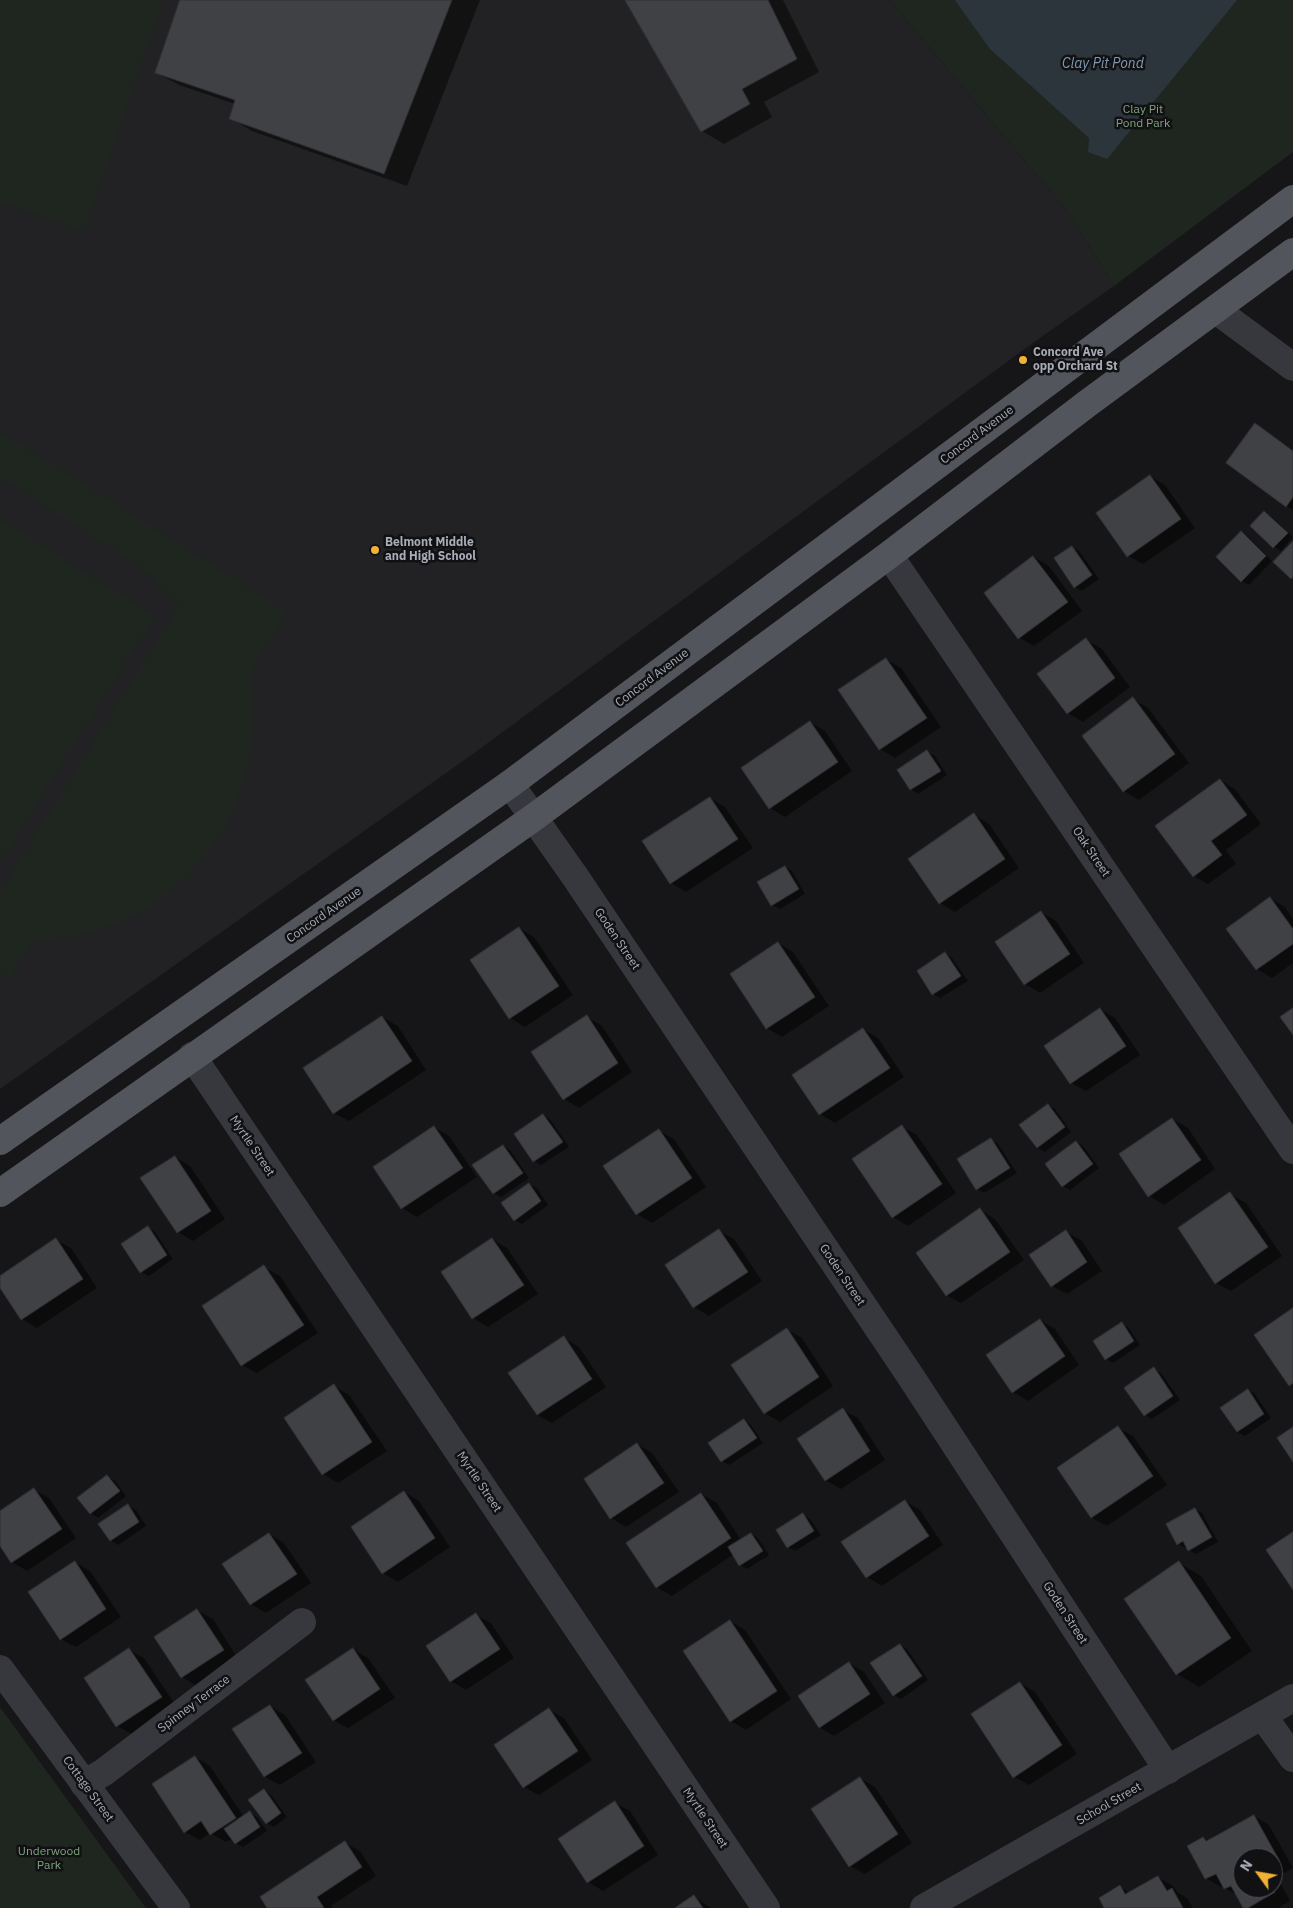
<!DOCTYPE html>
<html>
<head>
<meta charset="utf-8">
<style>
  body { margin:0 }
  #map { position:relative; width:1293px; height:1908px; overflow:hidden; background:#161618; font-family:"IBM Plex Sans",sans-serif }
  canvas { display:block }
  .north { position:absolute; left:1233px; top:1848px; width:50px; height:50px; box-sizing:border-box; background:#111113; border:1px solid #4d4f55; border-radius:50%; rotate:302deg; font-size:14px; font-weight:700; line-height:20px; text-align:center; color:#a8adb8 }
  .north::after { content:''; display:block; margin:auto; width:18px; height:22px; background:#f2b134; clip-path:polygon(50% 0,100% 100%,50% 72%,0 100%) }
</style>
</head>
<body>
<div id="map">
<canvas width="1293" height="1908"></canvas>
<div class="north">N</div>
</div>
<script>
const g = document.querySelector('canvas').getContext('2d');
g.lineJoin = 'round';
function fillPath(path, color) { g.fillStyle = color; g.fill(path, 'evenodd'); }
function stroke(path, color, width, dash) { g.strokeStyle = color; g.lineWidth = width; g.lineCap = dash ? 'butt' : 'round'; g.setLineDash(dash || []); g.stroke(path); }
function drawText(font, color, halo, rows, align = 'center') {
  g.font = font + ' "IBM Plex Sans",sans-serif'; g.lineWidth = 5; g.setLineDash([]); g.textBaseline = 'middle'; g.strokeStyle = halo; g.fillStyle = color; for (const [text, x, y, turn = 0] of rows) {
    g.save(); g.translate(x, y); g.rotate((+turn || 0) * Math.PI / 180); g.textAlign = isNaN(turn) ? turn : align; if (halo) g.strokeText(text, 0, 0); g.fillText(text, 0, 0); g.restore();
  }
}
const built = new Path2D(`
  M0 0H890L1071 216 1114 286 1030 345 470 756 0 1089Z`);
const green = new Path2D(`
  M0 0H164L84 231 0 202Z
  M890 0H1293V152L1114 286 1071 216Z
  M0 431 287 612 250 671C269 772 217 881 120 922 93 934 64 939 34 941L10 978 0 972V892L179 606 149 573 127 558 0 477Z
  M0 519 155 616 0 862Z
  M0 1707 146 1908H0Z`);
const water = new Path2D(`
  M955 0H1237L1107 159 1088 152 1089 138 990 49Z`);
const shadow = new Path2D(`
  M182 0H480L407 186 252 131 230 118 235 104 179 85 157 73Z
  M627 0H783L819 72 764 102 772 117 724 144 702 131Z
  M1255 425 1293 450V510L1286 506Z
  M1150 476 1165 485 1195 528 1143 564 1128 556Z
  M1264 513 1272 517 1293 537 1281 551 1274 547 1252 526Z
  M1241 533 1248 537 1272 561 1249 585 1241 581Z
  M1072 547 1079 551 1099 579 1082 591 1075 587Z
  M1034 557 1049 566 1082 611 1034 646 1019 638Z
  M1086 640 1101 648 1130 687 1083 722 1068 713Z
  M886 659 901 668 941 727 895 758 880 749Z
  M1133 699 1148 708 1189 763 1139 800 1124 791Z
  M810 722 825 731 852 771 785 817 770 808 743 769Z
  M928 752 935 756 947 775 918 794 911 789 899 770Z
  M1220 780 1235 789 1261 824 1226 850 1236 864 1208 884 1193 876Z
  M710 798 725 807 753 848 686 892 671 883Z
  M974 815 989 824 1019 868 955 912 940 903 910 859Z
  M785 867 792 871 805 894 780 909 772 905 759 883Z
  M1270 898 1285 907 1293 919V963L1272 978 1257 969 1228 930Z
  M1041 912 1056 921 1084 963 1040 993 1025 984 997 942Z
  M519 928 534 937 573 995 525 1027 510 1018 471 960Z
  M778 943 793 952 829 1006 782 1037 767 1028Z
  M945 954 952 958 968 981 940 998 933 994Z
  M1100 1009 1115 1018 1140 1055 1086 1091 1071 1083Z
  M382 1017 398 1026 426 1070 349 1121 334 1113Z
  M587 1017 602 1026 632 1072 579 1108 564 1099Z
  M863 1029 878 1038 904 1077 835 1123 820 1114Z
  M1048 1105 1055 1109 1071 1132 1045 1152 1038 1148 1021 1125Z
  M543 1115 550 1119 569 1147 541 1165 534 1161Z
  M1172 1119 1188 1128 1215 1169 1164 1205 1149 1196Z
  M434 1127 449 1136 477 1177 417 1217 402 1208Z
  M902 1127 917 1135 956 1193 908 1226 893 1217Z
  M659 1131 674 1139 706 1187 652 1223 637 1214 605 1166Z
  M991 1140 998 1144 1017 1173 984 1193 977 1189Z
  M1076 1142 1083 1146 1099 1168 1070 1190 1063 1186Z
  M503 1146 510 1150 529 1178 501 1197 493 1193Z
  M175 1157 190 1166 225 1219 193 1241 178 1232 142 1179Z
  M529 1184 537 1188 548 1205 522 1224 514 1220Z
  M1230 1194 1246 1203 1282 1256 1231 1291 1216 1283Z
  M980 1210 995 1219 1024 1260 961 1303 946 1295Z
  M148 1228 155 1232 173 1259 149 1276 141 1272Z
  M719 1231 734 1239 762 1281 709 1316 694 1307 667 1266Z
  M1066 1232 1081 1240 1102 1271 1067 1294 1052 1286Z
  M492 1239 507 1248 538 1294 488 1327 473 1318 442 1272Z
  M56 1240 71 1248 97 1288 37 1328 22 1319 0 1286V1277Z
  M264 1267 280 1276 318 1333 257 1373 242 1365Z
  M1040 1320 1055 1329 1079 1365 1028 1401 1013 1392Z
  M1122 1324 1129 1328 1140 1345 1113 1363 1106 1359Z
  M787 1330 802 1338 833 1386 780 1422 765 1413Z
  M564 1338 579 1347 606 1387 552 1423 537 1415Z
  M1154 1369 1161 1373 1180 1400 1152 1419 1145 1415 1126 1388Z
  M334 1386 349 1395 387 1451 338 1483 323 1474Z
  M1248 1390 1255 1394 1271 1418 1245 1436 1237 1432Z
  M843 1410 858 1418 885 1460 841 1489 825 1480Z
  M744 1420 751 1425 763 1443 729 1465 722 1461Z
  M1118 1428 1133 1436 1167 1485 1107 1526 1092 1518 1058 1469Z
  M637 1444 652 1453 679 1492 626 1527 611 1518Z
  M107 1477 115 1481 126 1496 98 1518 91 1513Z
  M34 1490 49 1498 76 1538 27 1571 12 1562 0 1544V1513Z
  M404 1492 419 1501 450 1547 398 1582 383 1573Z
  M702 1494 717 1503 741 1540 751 1534 758 1538 769 1555 747 1569 740 1565 734 1554 672 1596 656 1587Z
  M905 1501 920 1510 943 1545 882 1586 867 1577Z
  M128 1506 136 1510 146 1526 118 1545 110 1540Z
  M1195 1509 1202 1513 1218 1542 1196 1554 1189 1550 1187 1547 1185 1548 1178 1544Z
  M803 1515 810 1519 821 1535 795 1551 788 1547Z
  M269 1534 284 1543 311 1583 266 1613 251 1604Z
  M75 1562 90 1571 121 1617 76 1647 60 1639Z
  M1179 1563 1201 1576 1252 1651 1199 1687 1177 1674Z
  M197 1610 213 1619 238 1659 197 1686 182 1677Z
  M476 1615 491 1623 514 1658 466 1690 451 1681 428 1646Z
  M730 1621 745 1630 791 1699 746 1730 731 1721Z
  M900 1645 907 1649 928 1680 901 1699 894 1695Z
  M353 1649 368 1658 395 1698 348 1728 333 1720Z
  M129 1650 144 1658 176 1706 132 1734 117 1726Z
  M849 1663 864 1672 885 1703 834 1736 819 1727Z
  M1020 1683 1035 1692 1077 1754 1029 1785 1014 1777Z
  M270 1706 285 1715 316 1762 280 1785 265 1777 234 1730Z
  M549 1710 564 1718 592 1760 539 1795 524 1787Z
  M195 1757 210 1766 244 1817 250 1813 257 1817 267 1831 243 1847 236 1843 232 1839 226 1842 210 1833 200 1840 185 1832Z
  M860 1778 875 1787 912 1843 865 1874 850 1866Z
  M264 1790 271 1795 287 1817 274 1827 266 1823Z
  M615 1803 630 1811 658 1855 603 1891 588 1882Z
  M1254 1816 1269 1825 1293 1868 1277 1877 1290 1901 1278 1908H1244L1237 1895 1225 1888 1224 1886 1221 1887 1206 1878 1203 1838 1208 1841ZM1243 1858H1273V1888H1243Z
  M345 1843 360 1851 376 1876 331 1906 333 1908H269Z
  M1158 1877 1173 1886 1177 1892 1187 1898 1193 1908H1106L1120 1887 1130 1893Z
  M694 1897 711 1908H677Z`);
const building = new Path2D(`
  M180 0H452L384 174 229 119 235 100 155 73Z
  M625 0H768L797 59 742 89 750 104 701 132Z
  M1255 423 1293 451V497L1286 507 1226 463Z
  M1150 475 1181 519 1127 557 1096 513Z
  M1264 511 1288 533 1273 548 1250 526Z
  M1241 531 1266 556 1241 582 1216 557Z
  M1293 541V577L1291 579 1273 562Z
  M1072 546 1092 575 1074 588 1054 558Z
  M1033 556 1068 602 1018 639 984 593Z
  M1086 638 1115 678 1067 714 1037 674Z
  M886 658 927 718 879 750 838 690Z
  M1133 697 1175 754 1123 792 1082 736Z
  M810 721 838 762 769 809 741 768Z
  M927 750 941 771 910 790 897 770Z
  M1220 779 1247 815 1211 841 1222 855 1193 877 1155 826Z
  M710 797 738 839 670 884 642 841Z
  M974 813 1005 859 939 904 908 859Z
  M785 866 799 889 771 906 757 882Z
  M1270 897 1293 929V944L1256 970 1226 929Z
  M1041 911 1070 954 1024 985 995 942Z
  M519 927 559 986 509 1019 470 960Z
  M778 942 815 997 766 1029 730 974Z
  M945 952 961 976 932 995 917 971Z
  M1100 1008 1126 1046 1070 1084 1044 1046Z
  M1293 1008V1035L1280 1017Z
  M587 1015 618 1063 563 1100 531 1052Z
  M382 1016 412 1061 333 1114 303 1068Z
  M863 1028 890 1068 819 1115 792 1075Z
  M1048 1104 1065 1127 1037 1148 1019 1125Z
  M543 1114 563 1142 533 1162 514 1134Z
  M1172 1118 1201 1160 1148 1197 1119 1154Z
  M902 1125 942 1184 892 1218 852 1159Z
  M434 1126 463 1168 401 1209 373 1167Z
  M659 1129 692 1178 636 1215 603 1166Z
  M991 1138 1010 1168 976 1190 957 1159Z
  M1076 1141 1093 1164 1062 1187 1045 1164Z
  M503 1145 523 1173 493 1194 472 1165Z
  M175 1156 211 1211 177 1233 140 1178Z
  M529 1183 541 1201 514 1221 501 1203Z
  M1230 1192 1268 1247 1215 1284 1178 1228Z
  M980 1208 1010 1252 946 1296 916 1253Z
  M148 1226 167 1255 140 1273 121 1244Z
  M719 1229 748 1272 693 1308 665 1265Z
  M1066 1230 1087 1262 1051 1287 1029 1255Z
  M56 1238 83 1279 21 1320 0 1288V1276Z
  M492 1238 524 1285 472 1319 441 1272Z
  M264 1265 304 1325 241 1366 202 1306Z
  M1293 1308V1383L1289 1386 1254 1335Z
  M1040 1319 1065 1356 1012 1393 986 1355Z
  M1122 1322 1134 1341 1105 1360 1093 1341Z
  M787 1328 819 1377 764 1414 731 1365Z
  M564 1336 592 1379 537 1415 508 1373Z
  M1154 1367 1173 1396 1144 1416 1124 1388Z
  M334 1384 372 1442 322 1475 284 1418Z
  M1248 1389 1264 1414 1237 1432 1220 1408Z
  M843 1408 870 1451 825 1481 797 1439Z
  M744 1419 757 1438 721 1462 708 1443Z
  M1118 1426 1153 1476 1091 1518 1057 1468Z
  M1293 1427V1462L1277 1438Z
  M637 1443 664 1483 610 1519 584 1479Z
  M107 1475 120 1491 90 1514 77 1498Z
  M34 1488 62 1529 11 1563 0 1546V1511Z
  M404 1491 435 1538 382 1574 351 1527Z
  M701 1493 731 1538 656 1588 626 1543Z
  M905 1500 929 1536 866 1578 841 1542Z
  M128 1504 139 1522 110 1541 98 1524Z
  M1195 1508 1212 1537 1188 1551 1183 1541 1177 1545 1166 1524Z
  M803 1513 814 1531 787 1548 776 1530Z
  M1293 1532V1590L1266 1550Z
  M269 1533 297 1574 250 1605 222 1564Z
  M751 1533 763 1551 739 1566 728 1547Z
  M75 1561 106 1609 60 1640 28 1592Z
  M1179 1561 1231 1638 1176 1675 1124 1599Z
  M197 1609 224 1650 181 1678 154 1637Z
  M476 1613 500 1649 450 1682 426 1646Z
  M730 1620 777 1691 730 1722 683 1651Z
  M900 1644 922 1676 893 1696 870 1663Z
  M129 1648 162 1697 116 1727 84 1678Z
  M353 1648 380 1689 333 1721 305 1680Z
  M849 1662 870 1694 819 1728 798 1696Z
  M1020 1682 1062 1745 1013 1778 971 1714Z
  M270 1705 302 1753 264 1777 232 1729Z
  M549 1708 578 1751 523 1788 494 1745Z
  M195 1756 236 1818 210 1835 201 1821 184 1833 152 1784Z
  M860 1777 898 1834 849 1867 811 1809Z
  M264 1789 281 1813 266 1824 248 1800Z
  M615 1801 644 1846 587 1883 558 1839Z
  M250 1811 260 1827 235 1844 224 1829Z
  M1254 1815 1279 1860 1273 1863V1858H1243V1888H1273L1275 1892 1248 1908H1243L1231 1886 1224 1889 1216 1874 1205 1879 1187 1846 1203 1837 1206 1841Z
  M345 1841 362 1867 317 1897 324 1908H267L260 1897Z
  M1158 1876 1167 1891 1172 1888 1183 1908H1104L1099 1898 1120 1885 1125 1894Z
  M694 1895 703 1908H675Z`);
const minor = new Path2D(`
  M1216 310 1293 367
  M889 555 1293 1150
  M510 784 576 878 909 1374 1168 1770
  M192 1056 766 1908
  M0 1669 176 1908
  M1263 1716 1293 1758
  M84 1784 104 1772 302 1622`);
const tertiary = new Path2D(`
  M924 1908 1293 1698`);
const primary = new Path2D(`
  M0 1141 510 784 1293 199
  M0 1193 533 818 889 555 1088 403 1293 252`);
const markers = [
  [1023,360,5,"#f2b134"],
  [375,550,5,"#f2b134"]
];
const parkNames = [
  ["Clay Pit",1143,110],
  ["Pond Park",1143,124],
  ["Underwood",49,1852],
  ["Park",49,1866]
];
const poiNames = [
  ["Concord Ave",1033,353],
  ["opp Orchard St",1033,367],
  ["Belmont Middle",385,543],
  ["and High School",385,557]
];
const streetNames = [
  ["Concord Avenue",977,435,-37],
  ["Concord Avenue",652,678,-37],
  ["Oak Street",1091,852,56],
  ["Concord Avenue",324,915,-35],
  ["Goden Street",617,939,56],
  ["Myrtle Street",252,1146,56],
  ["Goden Street",842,1275,56],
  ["Myrtle Street",479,1482,56],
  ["Goden Street",1065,1613,57],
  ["Spinney Terrace",194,1704,-37],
  ["Cottage Street",88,1789,54],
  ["School Street",1109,1804,-30],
  ["Myrtle Street",705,1818,56]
];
const waterNames = [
  ["Clay Pit Pond",1103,64]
];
fillPath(built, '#222225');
fillPath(green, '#1e261f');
fillPath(water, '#2c353c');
fillPath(shadow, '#0007');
fillPath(building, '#404145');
stroke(building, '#303034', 1);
stroke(minor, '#37383d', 28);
stroke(tertiary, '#37383d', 28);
stroke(primary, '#53555c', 28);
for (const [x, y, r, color] of markers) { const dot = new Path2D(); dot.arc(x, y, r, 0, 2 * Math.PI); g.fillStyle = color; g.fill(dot); stroke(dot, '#111113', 2); }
drawText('12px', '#7fa381', '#111113', parkNames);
drawText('bold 12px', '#a8adb8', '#111113', poiNames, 'left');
drawText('12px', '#a8adb8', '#111113', streetNames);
drawText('italic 14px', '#7f9bb3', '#111113', waterNames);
</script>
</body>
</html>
